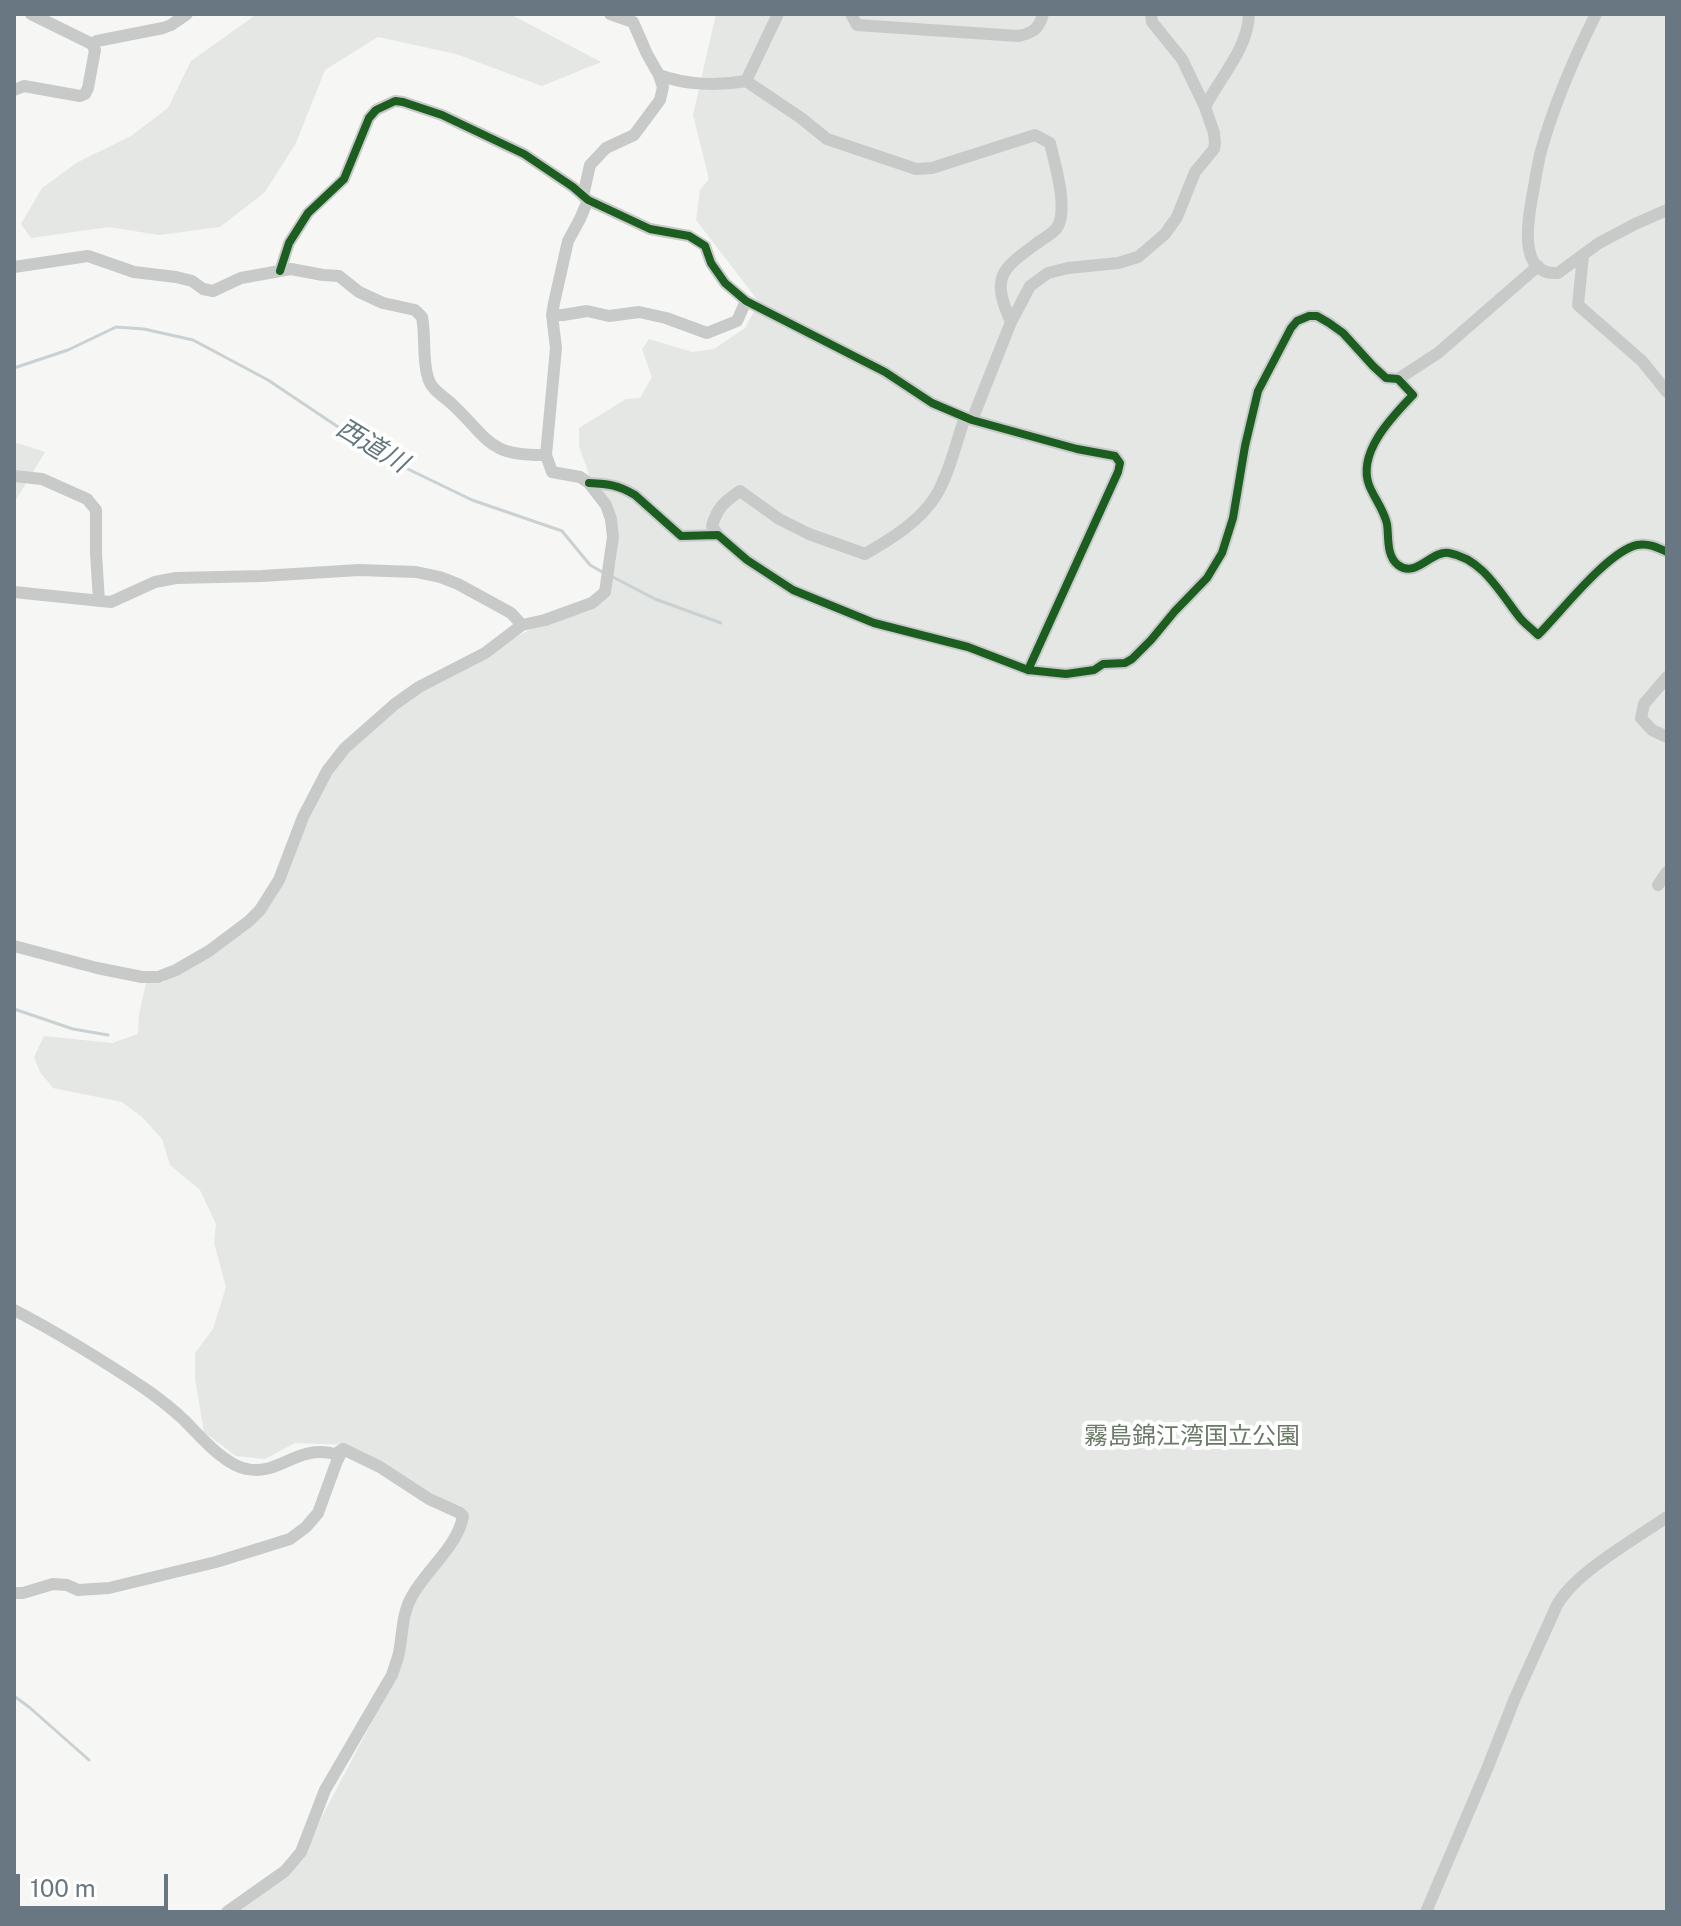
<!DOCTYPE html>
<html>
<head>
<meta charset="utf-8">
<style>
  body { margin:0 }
  #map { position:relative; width:1681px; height:1926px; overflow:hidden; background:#f6f6f5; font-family:"Public Sans",sans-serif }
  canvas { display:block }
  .frame { position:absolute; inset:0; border:16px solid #697782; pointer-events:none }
  .scale { position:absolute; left:16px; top:1874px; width:152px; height:36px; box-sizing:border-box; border:4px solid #697782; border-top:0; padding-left:10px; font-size:24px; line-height:28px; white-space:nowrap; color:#697782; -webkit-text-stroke:6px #fff; paint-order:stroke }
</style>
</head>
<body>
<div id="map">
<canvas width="1681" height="1926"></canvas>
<div class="frame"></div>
<div class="scale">100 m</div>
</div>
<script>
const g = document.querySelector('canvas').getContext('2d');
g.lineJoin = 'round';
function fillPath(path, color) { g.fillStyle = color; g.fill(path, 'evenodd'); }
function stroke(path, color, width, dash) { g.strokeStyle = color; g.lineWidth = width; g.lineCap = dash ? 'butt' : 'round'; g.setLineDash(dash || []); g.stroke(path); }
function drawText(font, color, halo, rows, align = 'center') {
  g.font = font + ' "Public Sans","Noto Sans JP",sans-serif'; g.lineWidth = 8; g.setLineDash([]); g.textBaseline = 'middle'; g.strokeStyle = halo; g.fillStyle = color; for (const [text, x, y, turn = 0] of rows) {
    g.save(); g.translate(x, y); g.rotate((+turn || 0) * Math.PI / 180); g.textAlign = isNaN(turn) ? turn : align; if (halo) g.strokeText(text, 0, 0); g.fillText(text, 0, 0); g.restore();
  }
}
const green = new Path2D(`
  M257 14H510L601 62 542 86 456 54 378 37 325 70 296 143 265 192 220 227 159 235 109 227 31 238 21 224 42 188 78 162 131 136 168 108 191 61Z
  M716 14H1667V1912H235L297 1864 395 1678 417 1592 458 1537 455 1513 458 1509 348 1445 295 1443 265 1459 236 1456 204 1432 195 1379V1353L213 1329 226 1287 214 1243 216 1224 200 1190 170 1165 162 1139 142 1117 122 1102 53 1088 40 1072 34 1057 44 1036 112 1043 138 1034 139 1015 146 983 164 982 169 975 260 917 311 805 338 760 420 691 536 626 590 611 605 594 616 562 617 529 591 480 579 446V428L626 399 640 398 652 377 642 349 649 339 692 352 714 349 745 328 759 302 696 220 700 190 709 179 693 115Z
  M14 442 45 452 14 503Z`);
const stream = new Path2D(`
  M14 368 68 350 116 327 144 329 193 340 268 380 383 457 472 500 562 531 590 565 604 573
  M611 576 655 599 721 623
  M14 1009 73 1029 108 1035
  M14 1696 29 1707 89 1760`);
const minor = new Path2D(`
  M851 14 857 25 1018 36C1033 33 1039 29 1043 14
  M1596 14C1574 58 1554 104 1541 151 1538 163 1536 175 1534 187 1529 213 1515 276 1558 273L1599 243 1635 224 1667 210
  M92 44 97 41 163 28 171 25 187 14
  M659 75C686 85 718 86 746 81L801 118 827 139 916 169 932 168 1035 135 1050 143C1055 165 1067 203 1059 224 1056 232 1047 236 1040 241 1002 269 990 275 1011 322
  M746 81 778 14
  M14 90 24 86 80 96 85 94 88 88 95 50 92 44 31 14
  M1205 107C1220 77 1248 49 1249 14
  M583 196 590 165 606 148 634 135 660 100 663 87 659 75 647 54 633 22 610 14
  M1583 255 1578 305 1642 361 1667 392
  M14 267 88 256 134 272 176 277 192 281 203 289 213 291 241 278 291 269 323 275 339 276 359 292 383 303 415 310 422 317C426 337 422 359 428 378 432 391 444 396 453 405 490 440 488 456 546 455
  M280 271 289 243 308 213 344 179 369 118 376 110 395 101 403 102 442 115 524 154 573 187 588 200 650 229 689 236 705 246 711 263 725 283 746 301 885 372 932 403 972 420 1077 449 1115 456 1120 463 1118 472 1028 670
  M552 315H563L587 311 609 316 639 312 666 318 707 333 737 321 746 301
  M1398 379 1438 353 1538 266
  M972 420 1011 322 1030 286 1048 273 1068 268 1118 263 1138 257 1165 234 1177 217 1195 172 1214 149 1215 143 1214 133 1205 107 1182 59 1152 22 1151 14
  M14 476 42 479 87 499 96 510V553L99 601
  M589 483C609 484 618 485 635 495L681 536 718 535 747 560 793 590 874 623 968 647 1028 670 1066 674 1094 670 1103 664 1125 663 1132 659 1151 640 1175 611 1207 578 1222 553 1233 518 1245 446 1258 391 1291 328 1297 321 1309 316H1317L1329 323 1343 333 1373 366 1386 378 1398 379 1413 395C1393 416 1357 452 1369 485 1374 498 1384 510 1387 524 1389 537 1386 556 1398 565 1416 579 1431 550 1449 553 1483 559 1500 593 1520 618 1525 624 1532 629 1538 635 1561 612 1607 552 1637 545 1648 543 1657 547 1667 552
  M718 535 712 526C717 508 724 502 740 491L779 519 809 534 865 554C891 539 921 521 937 494 950 471 956 443 965 417
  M14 592 111 602 155 582 176 578 262 576 359 570 416 572 440 577 458 584 511 613 522 625
  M1667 677 1644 704 1641 718 1652 730 1667 737
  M1658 885 1667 872
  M14 946 97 968 142 977H158L176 970 209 951 249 921 260 910 279 880 303 817 327 771 345 748 395 704 419 687 485 653 522 625 545 620 592 603 605 592 613 537 611 519 606 505 589 483 580 477 552 472 546 455 556 348 552 315 554 303 568 241 580 219 588 200
  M14 1310C49 1328 82 1348 115 1369 140 1385 163 1400 184 1420 200 1436 224 1465 247 1469 279 1476 297 1444 335 1454L343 1449 380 1467 429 1499 460 1513 463 1516C458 1546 426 1570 412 1596 401 1615 403 1637 398 1657 396 1663 394 1669 392 1675L325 1790 301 1852 285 1871 227 1912
  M14 1593H23L53 1584 67 1585 78 1590 109 1588 216 1562 290 1539 306 1527 318 1513 337 1461 343 1449
  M1426 1912 1487 1769 1515 1698 1557 1605C1576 1572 1635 1539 1667 1517`);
const cycleway = new Path2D(`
  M280 271 289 243 308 213 344 179 369 118 376 110 395 101 403 102 442 115 524 154 573 187 588 200 650 229 689 236 705 246 711 263 725 283 746 301 885 372 932 403 972 420 1077 449 1115 456 1120 463 1118 472 1028 670
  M589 483C609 484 618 485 635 495L681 536 718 535 747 560 793 590 874 623 968 647 1028 670 1066 674 1094 670 1103 664 1125 663 1132 659 1151 640 1175 611 1207 578 1222 553 1233 518 1245 446 1258 391 1291 328 1297 321 1309 316H1317L1329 323 1343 333 1373 366 1386 378 1398 379 1413 395C1393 416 1357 452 1369 485 1374 498 1384 510 1387 524 1389 537 1386 556 1398 565 1416 579 1431 550 1449 553 1483 559 1500 593 1520 618 1525 624 1532 629 1538 635 1561 612 1607 552 1637 545 1648 543 1657 547 1667 552`);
const parkNames = [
  ["霧島錦江湾国立公園",1192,1437]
];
const waterNames = [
  ["西道川",372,446,31]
];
fillPath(green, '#e4e7e3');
stroke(stream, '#cad1d3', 3);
stroke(minor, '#c8caca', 12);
stroke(cycleway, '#1b5e20', 8);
drawText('24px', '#6b7a67', '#fff', parkNames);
drawText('italic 26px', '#64777f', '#fff', waterNames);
</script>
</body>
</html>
